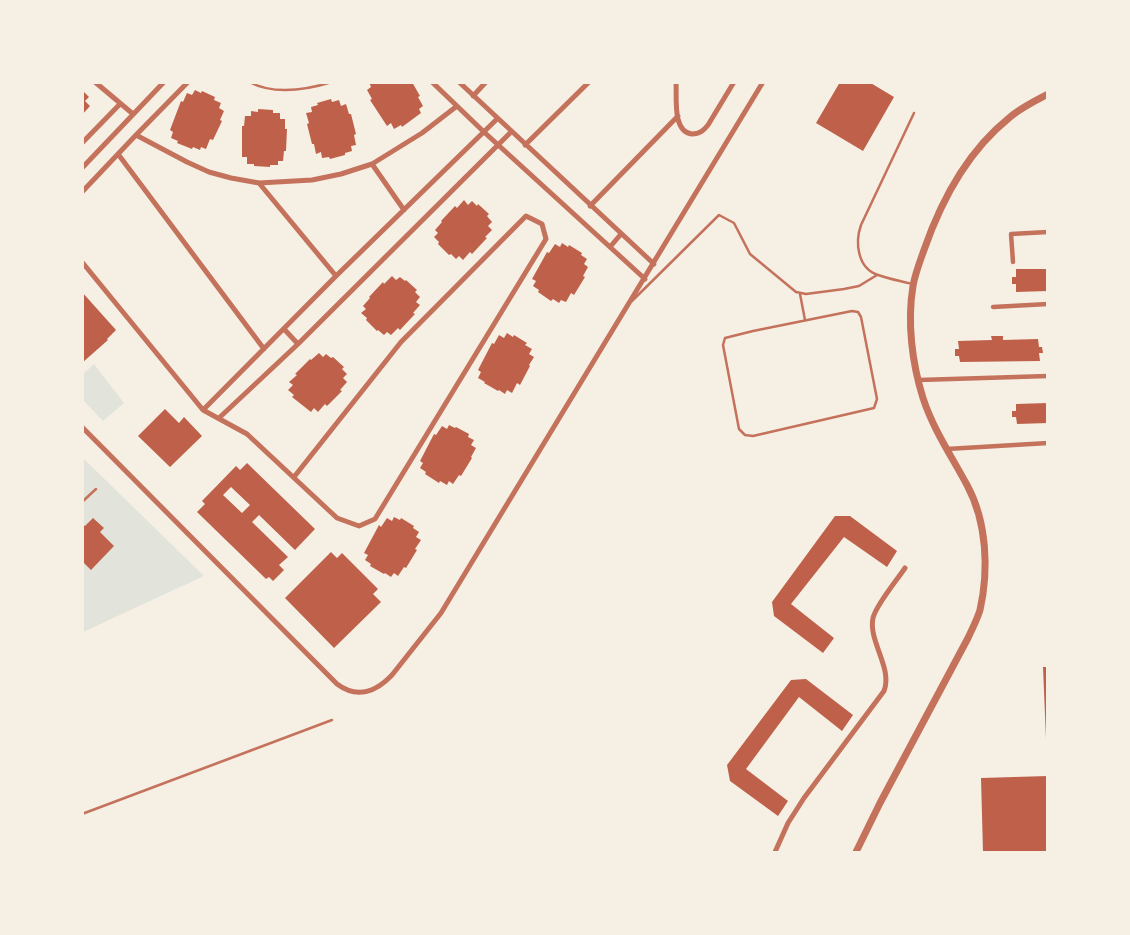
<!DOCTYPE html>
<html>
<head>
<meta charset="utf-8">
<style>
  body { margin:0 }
  #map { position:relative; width:1130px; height:935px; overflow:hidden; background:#f6efe4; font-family:Inter,sans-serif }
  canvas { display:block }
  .frame { position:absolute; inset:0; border:84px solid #f6efe4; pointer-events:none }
</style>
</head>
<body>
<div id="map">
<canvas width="1130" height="935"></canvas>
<div class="frame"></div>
</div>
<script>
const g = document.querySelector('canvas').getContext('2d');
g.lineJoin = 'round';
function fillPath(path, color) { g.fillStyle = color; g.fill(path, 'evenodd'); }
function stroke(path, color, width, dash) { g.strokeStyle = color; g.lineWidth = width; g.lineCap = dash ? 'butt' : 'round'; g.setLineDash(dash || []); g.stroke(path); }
const green = new Path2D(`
  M94 364 124 403 103 421 83 400V374Z
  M82 457 204 576 83 632H82Z`);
const building = new Path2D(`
  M369 82H412L420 96 418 97 423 106 419 109 421 113 402 127 401 125 394 129 391 123 387 126 370 100 372 99 367 90 371 87Z
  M840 82H869L894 97 863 151 816 123Z
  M82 90 89 97 85 101 90 106 82 115Z
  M195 90 201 93 202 91 215 97 214 100 221 103 219 108 224 111 220 120 222 121 213 140 210 139 206 149 201 147 200 150 193 147 192 149 177 143 178 141 171 138 173 132 170 130 181 101 183 102 187 93 192 95Z
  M331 99 332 102 339 100 341 106 346 104 349 114H351L356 134 354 135 356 145 351 146 352 151 345 153V155L330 159 329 157 322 158 321 152 316 154 314 144H312L307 124 309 123 306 113 312 112 311 107 318 105 317 103Z
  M258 109 273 110V113H280V119H285V129H287L286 151H284L283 161H278V165H270V167L254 166V164H247V157H242V126H244L245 116H251V111L258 112Z
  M464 200 468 205 472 201 477 206 478 204 489 214 487 216 492 222 488 226 492 230 485 237 487 238 472 254 470 252 463 260 459 256 456 259 451 254 449 255 438 244 439 242 434 237 438 233 435 230 442 222 441 221 455 206 457 208Z
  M562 243 568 247 569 245 582 253 581 255 587 259 584 264 588 267 583 276 585 277 574 295 571 293 566 302 561 300 559 303 553 299 551 301 538 292 539 290 533 286 536 281 532 279 547 252 549 253 555 244 560 247Z
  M1016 269H1048V291L1016 292V284H1012V277H1016Z
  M392 276 396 280 400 277 405 281 406 280 417 290 415 292 420 297 416 302 420 305 413 313 415 314 400 330 398 328 391 335 387 332 384 335 378 330 377 331 366 320 367 318 361 313 366 309 363 306 370 298 369 297 383 282 384 284Z
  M82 292 116 330 107 339 108 340 82 363V334L84 333 82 330Z
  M507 333 513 337 514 335 527 343 525 345 532 349 529 354 534 357 529 365 530 366 520 385 517 383 512 393 507 390 505 394 499 390 498 391 484 383 485 382 478 378 481 372 478 370 492 343 494 344 499 335 504 338Z
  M991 336H1003V340L1038 339 1039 347H1042L1043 353H1039L1040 361 960 362 959 356H955V349H959L958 341 992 340Z
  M319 353 323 357 326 354 331 358 333 357 344 367 342 369 347 374 343 378 347 382 340 390 342 391 327 406 325 404 318 412 314 408 311 412 292 397 294 395 288 390 293 385 289 382 297 375 295 374 310 359 311 360Z
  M1048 403V423L1017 424 1016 417H1012V411H1016V404Z
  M165 409 179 423 184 417 202 436 170 467 138 436Z
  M449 425 455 428 456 427 469 434 468 437 474 440 471 445 476 448 471 457 472 458 461 476 459 475 453 484 449 481 447 485 440 481 439 483 425 474 426 472 420 468 423 463 420 461 434 434 436 435 442 426 447 429Z
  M247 463 315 529 295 550 259 515 252 522 288 557 279 565 284 570 273 581 269 577 266 579 197 512 205 504 202 501 236 466 240 470ZM231 487 250 505 242 513 223 495Z
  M835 516H850L897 551 887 567 844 537 791 604 834 638 823 653 774 616 772 602Z
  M394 517 400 520 401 518 414 526 413 528 419 532 416 537 421 540 415 549 417 550 406 568 404 567 398 576 394 573 391 577 385 573 384 574 370 566 371 564 365 560 368 555 364 553 379 525 381 527 387 518 392 521Z
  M93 518 104 528 100 532 114 546 91 570 82 561V524L85 526Z
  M331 552 337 558 342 553 378 589 373 594 381 602 334 648 285 598Z
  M1043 667H1048V739H1046Z
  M806 679 853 715 842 731 799 697 746 769 788 801 778 816 730 781 727 765 791 680Z
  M1048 776V852H983L981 778Z`);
const service = new Path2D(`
  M249 82C274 95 306 90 332 82
  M912 284C901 281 889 279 878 275 857 268 855 242 861 225L914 113
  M800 294 805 320
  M632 301 719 215 734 223 750 254 796 292 806 294 844 289 859 286 877 275
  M852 311 858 312 861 317 877 399 874 408 753 436 745 435 739 429 723 345 725 338 753 331Z
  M82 502 96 489
  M82 814 332 720`);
const pedestrian = new Path2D(`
  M1013 262 1011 234 1048 232
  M993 307 1048 304
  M919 380 1048 376
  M947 449 1048 443`);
const minor = new Path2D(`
  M95 82 133 114
  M432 82 484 132 645 279
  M459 82 654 264
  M676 82C677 97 672 132 692 134 700 134 704 130 708 125L734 82
  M473 96 486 82
  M136 135 187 162 209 172 231 178 259 183 312 180 341 174 372 164 422 133 457 106
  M82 143 120 104
  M525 145 589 82
  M118 154 264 349
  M372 164 404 210
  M82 168 164 82
  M259 183 336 276
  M82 192 136 135 188 82
  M590 206 678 116
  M610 247 621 234
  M82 262 203 410 247 434 337 518 359 526 375 519 546 239 542 224 526 216 401 342 294 477
  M284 329 298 344
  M203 410 336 276 497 119
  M219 418 298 344 511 132
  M82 427 337 684C357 699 376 692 392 675L441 613 763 82
  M775 852 788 823 804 798 884 691C893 668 868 641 873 618 876 605 897 580 905 568`);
const tertiary = new Path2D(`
  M856 852 880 803 968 638C972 629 977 620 980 610 989 570 987 522 967 485 952 457 933 429 923 398 912 363 907 322 913 286 915 274 920 261 924 250 941 201 968 151 1009 118 1020 108 1035 101 1048 94`);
fillPath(green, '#e2e4dc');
fillPath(building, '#bf614a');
stroke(service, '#c5725c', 2.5);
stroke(pedestrian, '#c5725c', 4.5);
stroke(minor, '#c5725c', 5);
stroke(tertiary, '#c5725c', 7);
</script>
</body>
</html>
